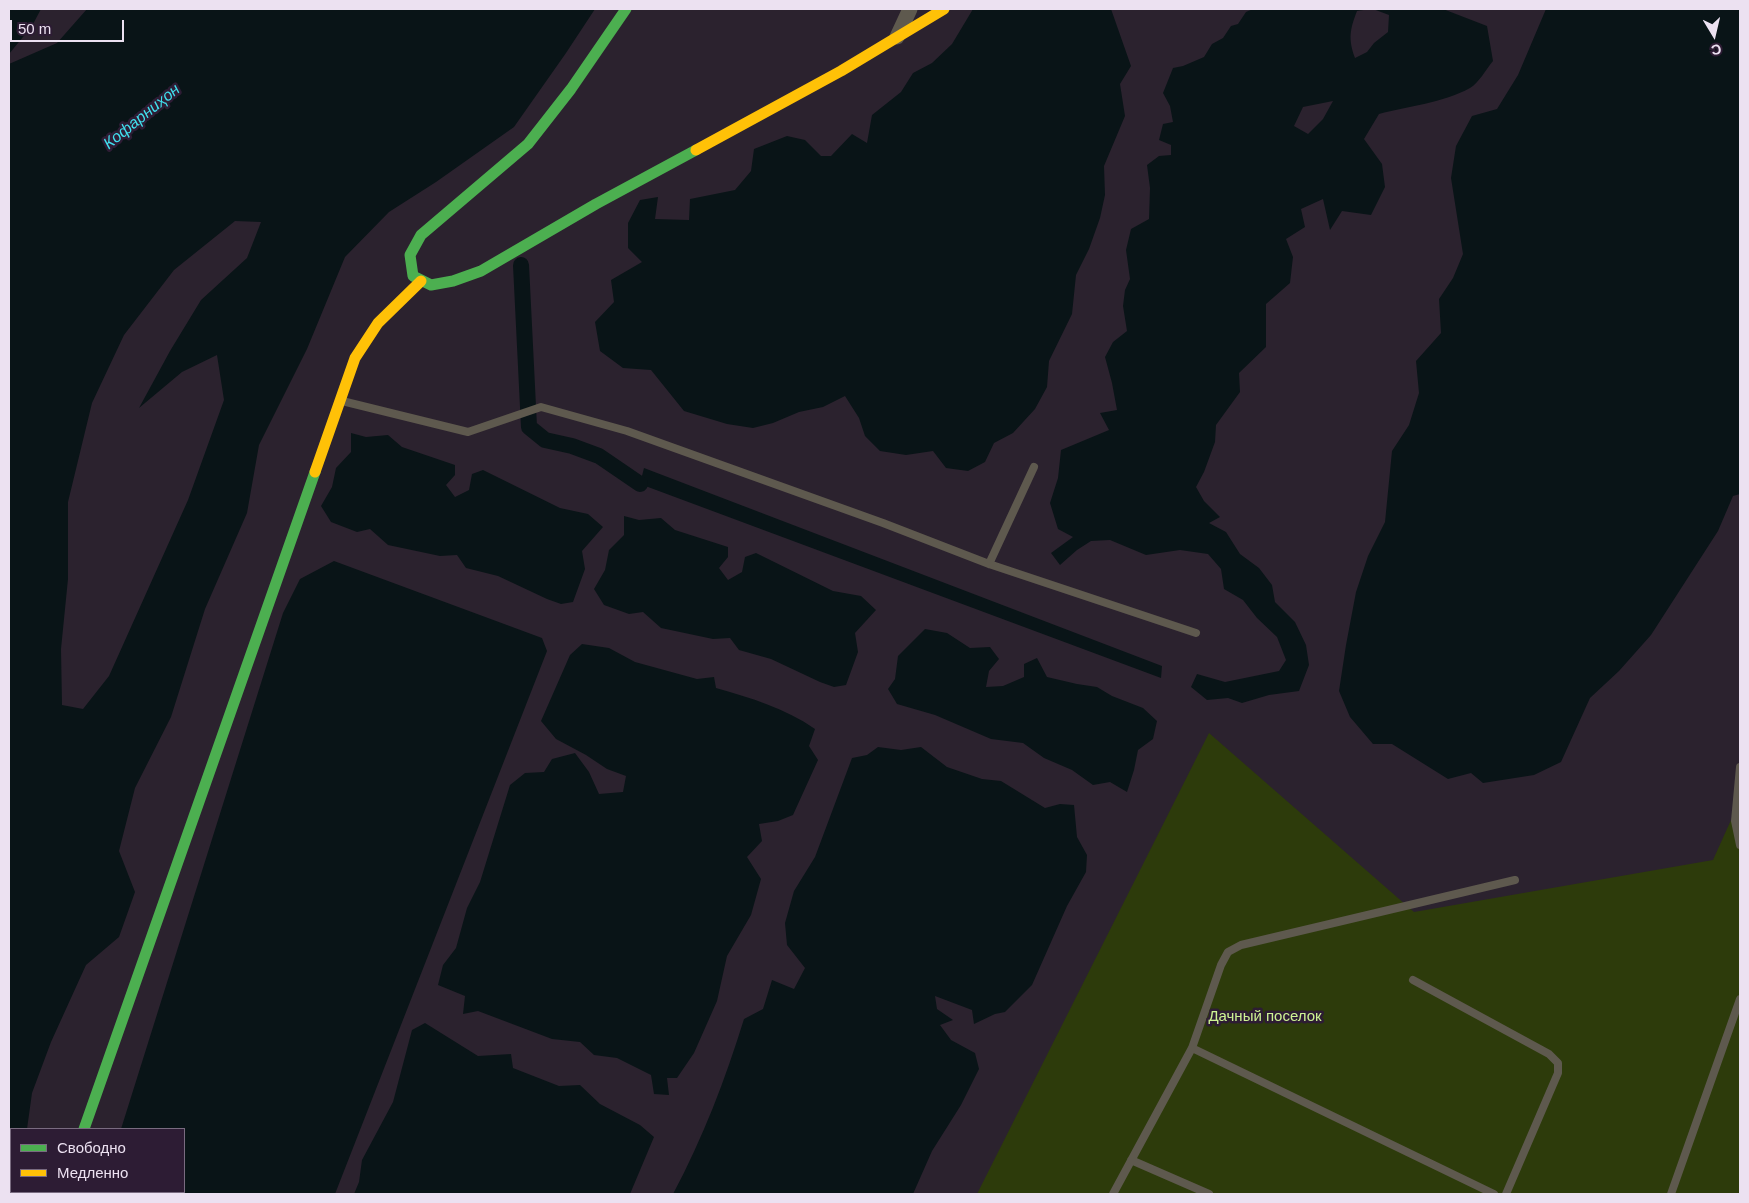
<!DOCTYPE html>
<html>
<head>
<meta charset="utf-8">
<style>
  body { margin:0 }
  #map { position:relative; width:1749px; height:1203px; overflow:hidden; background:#2b222e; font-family:Helvetica,sans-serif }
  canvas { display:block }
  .frame { position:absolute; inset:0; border:10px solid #ece1f1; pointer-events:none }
  .legend { position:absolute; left:10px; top:1128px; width:175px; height:65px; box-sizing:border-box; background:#2d1c34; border:1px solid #796b80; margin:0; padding:6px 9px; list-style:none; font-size:15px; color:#ece1f1 }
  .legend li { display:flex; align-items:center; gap:10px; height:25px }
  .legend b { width:25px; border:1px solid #796b80 }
  .north { position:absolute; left:1689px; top:10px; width:50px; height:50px; -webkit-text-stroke:4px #2d1c34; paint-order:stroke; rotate:171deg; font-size:14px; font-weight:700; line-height:20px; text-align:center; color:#ece1f1 }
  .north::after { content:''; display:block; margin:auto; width:18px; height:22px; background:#ece1f1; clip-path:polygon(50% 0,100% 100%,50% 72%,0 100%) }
  .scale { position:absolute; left:10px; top:20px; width:114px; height:22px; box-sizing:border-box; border:2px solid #ece1f1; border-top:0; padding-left:6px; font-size:15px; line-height:18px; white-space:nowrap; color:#ece1f1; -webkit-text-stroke:4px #2d1c34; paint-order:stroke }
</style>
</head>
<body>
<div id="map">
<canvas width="1749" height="1203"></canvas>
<div class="frame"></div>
<ul class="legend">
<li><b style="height:6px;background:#4caf50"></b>Свободно</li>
<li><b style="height:6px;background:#ffc107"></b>Медленно</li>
</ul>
<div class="north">С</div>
<div class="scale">50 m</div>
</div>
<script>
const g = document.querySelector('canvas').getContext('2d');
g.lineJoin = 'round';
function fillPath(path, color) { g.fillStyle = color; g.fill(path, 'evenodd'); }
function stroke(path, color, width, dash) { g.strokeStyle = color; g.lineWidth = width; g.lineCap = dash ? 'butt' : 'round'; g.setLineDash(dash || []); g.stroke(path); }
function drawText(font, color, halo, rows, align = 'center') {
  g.font = font + ' Helvetica,sans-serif'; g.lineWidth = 5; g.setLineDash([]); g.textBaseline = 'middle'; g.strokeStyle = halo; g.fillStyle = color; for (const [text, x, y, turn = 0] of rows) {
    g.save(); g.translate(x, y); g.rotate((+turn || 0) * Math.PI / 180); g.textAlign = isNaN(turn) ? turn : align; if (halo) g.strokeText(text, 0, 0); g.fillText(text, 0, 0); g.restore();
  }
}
const green = new Path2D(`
  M1209 733 1414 912 1713 860 1740 800V1194H977Z`);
const water = new Path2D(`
  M9 9H41L32 26 9 54Z
  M87 9H595L566 53 514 127 436 182 389 212 345 257 307 349 259 445 247 513 205 609 171 717 135 788 119 851 135 892 119 937 86 965 51 1042 32 1093 27 1129H11V1188L9 1194V64L57 43ZM235 221 261 222 247 258 201 300 170 351 139 408 182 372 217 355 224 400 188 500 109 676 83 709 62 705 61 649 68 579V502L92 403 124 335 174 270Z
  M973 9H1111L1131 66 1120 84 1125 116 1104 166 1105 195 1100 218 1089 249 1076 275 1072 314 1049 361 1047 387 1035 409 1013 433 994 443 985 462 968 471 946 468 933 451 906 455 880 451 865 436 859 418 845 396 823 407 799 412 773 423 753 428 727 424 684 411 651 370 623 368 600 351 595 322 614 302 611 280 642 262 628 248V223L640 200 658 197 655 219 689 220 690 199 735 190 751 171 754 149 787 136 805 140 821 156H831L852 134 867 143 872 115 901 92 913 73 932 63 952 44Z
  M1253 9H1370L1357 11C1350 29 1348 39 1355 58L1367 52 1374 43 1388 32 1389 15 1373 9H1443L1487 26 1493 61C1486 69 1479 83 1470 88 1443 103 1408 106 1379 114L1364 139 1382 164 1385 187 1371 215 1342 211 1330 230 1323 199 1301 209 1305 227 1286 239 1293 257 1290 283 1266 304V347L1239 373 1240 392 1216 425 1215 442 1204 472 1196 487 1204 501 1220 517 1209 523 1226 532 1240 554 1259 568 1272 585 1275 602 1295 622 1306 645 1309 665 1299 691 1269 695 1242 703 1228 698 1207 700 1191 687 1197 674 1225 682 1279 671 1286 660 1277 637 1257 618 1243 600 1224 589 1221 569 1208 554 1180 550 1146 555 1110 540 1091 541 1077 550 1060 565 1051 553 1073 537 1058 529 1050 503 1058 478 1061 450 1109 430 1100 413 1117 410 1112 383 1105 357 1113 342 1127 331 1123 306 1125 290 1130 279 1126 250 1131 229 1149 219 1150 188 1147 165 1159 156 1171 155V145L1159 140 1163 124 1173 122 1170 106 1163 93 1173 68 1183 66 1204 57 1212 44 1223 38 1231 26 1238 24 1246 12ZM1333 101 1323 119 1308 134 1294 126 1303 107Z
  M1546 9H1740V494L1733 496 1718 531 1651 635 1619 671 1590 698 1561 762 1534 775 1483 783 1471 773 1448 779 1392 744H1373L1350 717 1339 691 1346 645 1356 592 1368 556 1385 522 1392 451 1409 425 1419 393 1416 361 1441 333 1439 299 1453 278 1463 254 1451 178 1456 146 1472 116 1497 109 1518 75Z
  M351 433 366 437 388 435 402 447 455 465V475L446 485 455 497 469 490 472 474 483 470 560 508 588 514 603 527 582 551 585 569 573 602 561 604 547 599 498 576 466 568 457 555 440 556 388 545 370 529 357 532 331 522 321 506 332 487 336 468 351 452Z
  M644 468 1162 666 1161 678 640 484Z
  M624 516 639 520 661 518 675 530 728 547V557L719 568 728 580 742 572 745 557 756 553 833 591 861 596 876 610 855 633 858 652 846 685 834 687 820 682 771 659 739 650 730 638 713 639 661 628 643 612 629 614 604 605 594 589 605 570 609 550 624 535Z
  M334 561 542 638 547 651 335 1194H101L102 1192H184V1129H121L283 613 300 579Z
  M925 629 947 633 970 648 990 647 999 659 989 671 986 687 1003 686 1024 677V664L1037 658 1047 677 1077 684 1097 687 1112 696 1143 708 1157 721 1153 739 1138 750 1134 770 1127 792 1110 782 1093 785 1072 770 1044 758 1023 743 991 739 935 715 897 704 888 689 895 679 898 656Z
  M582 644 609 648 635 662 697 679 714 677 716 688C751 698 785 708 815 729L809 746 818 760 793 815 778 821 759 824 762 841 747 857 761 879 751 915 727 956 717 1001 694 1053 677 1078H667L669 1095 654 1094 651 1075 617 1058 594 1055 580 1042 552 1039 478 1011 463 1014 465 996 438 985 443 965 456 948 467 908 480 882 510 785 525 773 544 772 552 759 575 753 589 772 599 794 623 792 626 776 607 769 586 755 556 739 541 721 570 655Z
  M878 747 901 750 921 747 947 767 982 779 1001 781 1045 808 1060 804 1074 805 1077 837 1087 855 1086 872 1067 906 1032 985 1005 1012 995 1014 974 1024 972 1010 935 996 937 1009 953 1020 940 1025 951 1040 975 1053 979 1069 961 1105 932 1151 913 1194H673C703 1138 725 1080 744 1019L763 1009 772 980 794 989 805 968 787 945 785 923 794 891 815 857 852 758 867 755Z
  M425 1023 478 1056 511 1054 513 1068 559 1086 580 1085 600 1104 640 1125 654 1137 630 1194H354L359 1182 362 1160 393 1102 412 1030Z`);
const canal = new Path2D(`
  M521 265 529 427 545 440 572 446 599 456 640 484`);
const lane = new Path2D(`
  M342 401 468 432 541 407 627 431 883 523 989 564 1196 633
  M989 564 1034 467
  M1740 767 1735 821 1740 845
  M1413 980 1549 1054 1558 1063V1073L1506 1194
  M1192 1048 1494 1194
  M1131 1160 1209 1194
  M1113 1194 1192 1048 1221 965 1228 952 1241 945 1515 880
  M1671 1194 1740 999`);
const street = new Path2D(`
  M897 37 910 9
  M62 1194 63 1192`);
const fast = new Path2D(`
  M626 9 571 89 528 144 421 235 410 255 413 276 431 285 453 281 481 271 596 204 696 150
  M84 1129 315 472`);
const slow = new Path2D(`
  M696 150 841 71 944 9
  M315 472 355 358 378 323 421 281`);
const parkNames = [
  ["Дачный поселок",1265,1017]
];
const waterNames = [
  ["Кофарниҳон",142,117,-39]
];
fillPath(green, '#2d3b0b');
fillPath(water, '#091417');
stroke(canal, '#091417', 16);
stroke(lane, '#5e594e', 8);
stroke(street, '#5e594e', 15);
stroke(fast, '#4caf50', 11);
stroke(slow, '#ffc107', 11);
drawText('15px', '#cef393', '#2d1c34', parkNames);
drawText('italic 16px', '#40dfed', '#2d1c34', waterNames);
</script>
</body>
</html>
